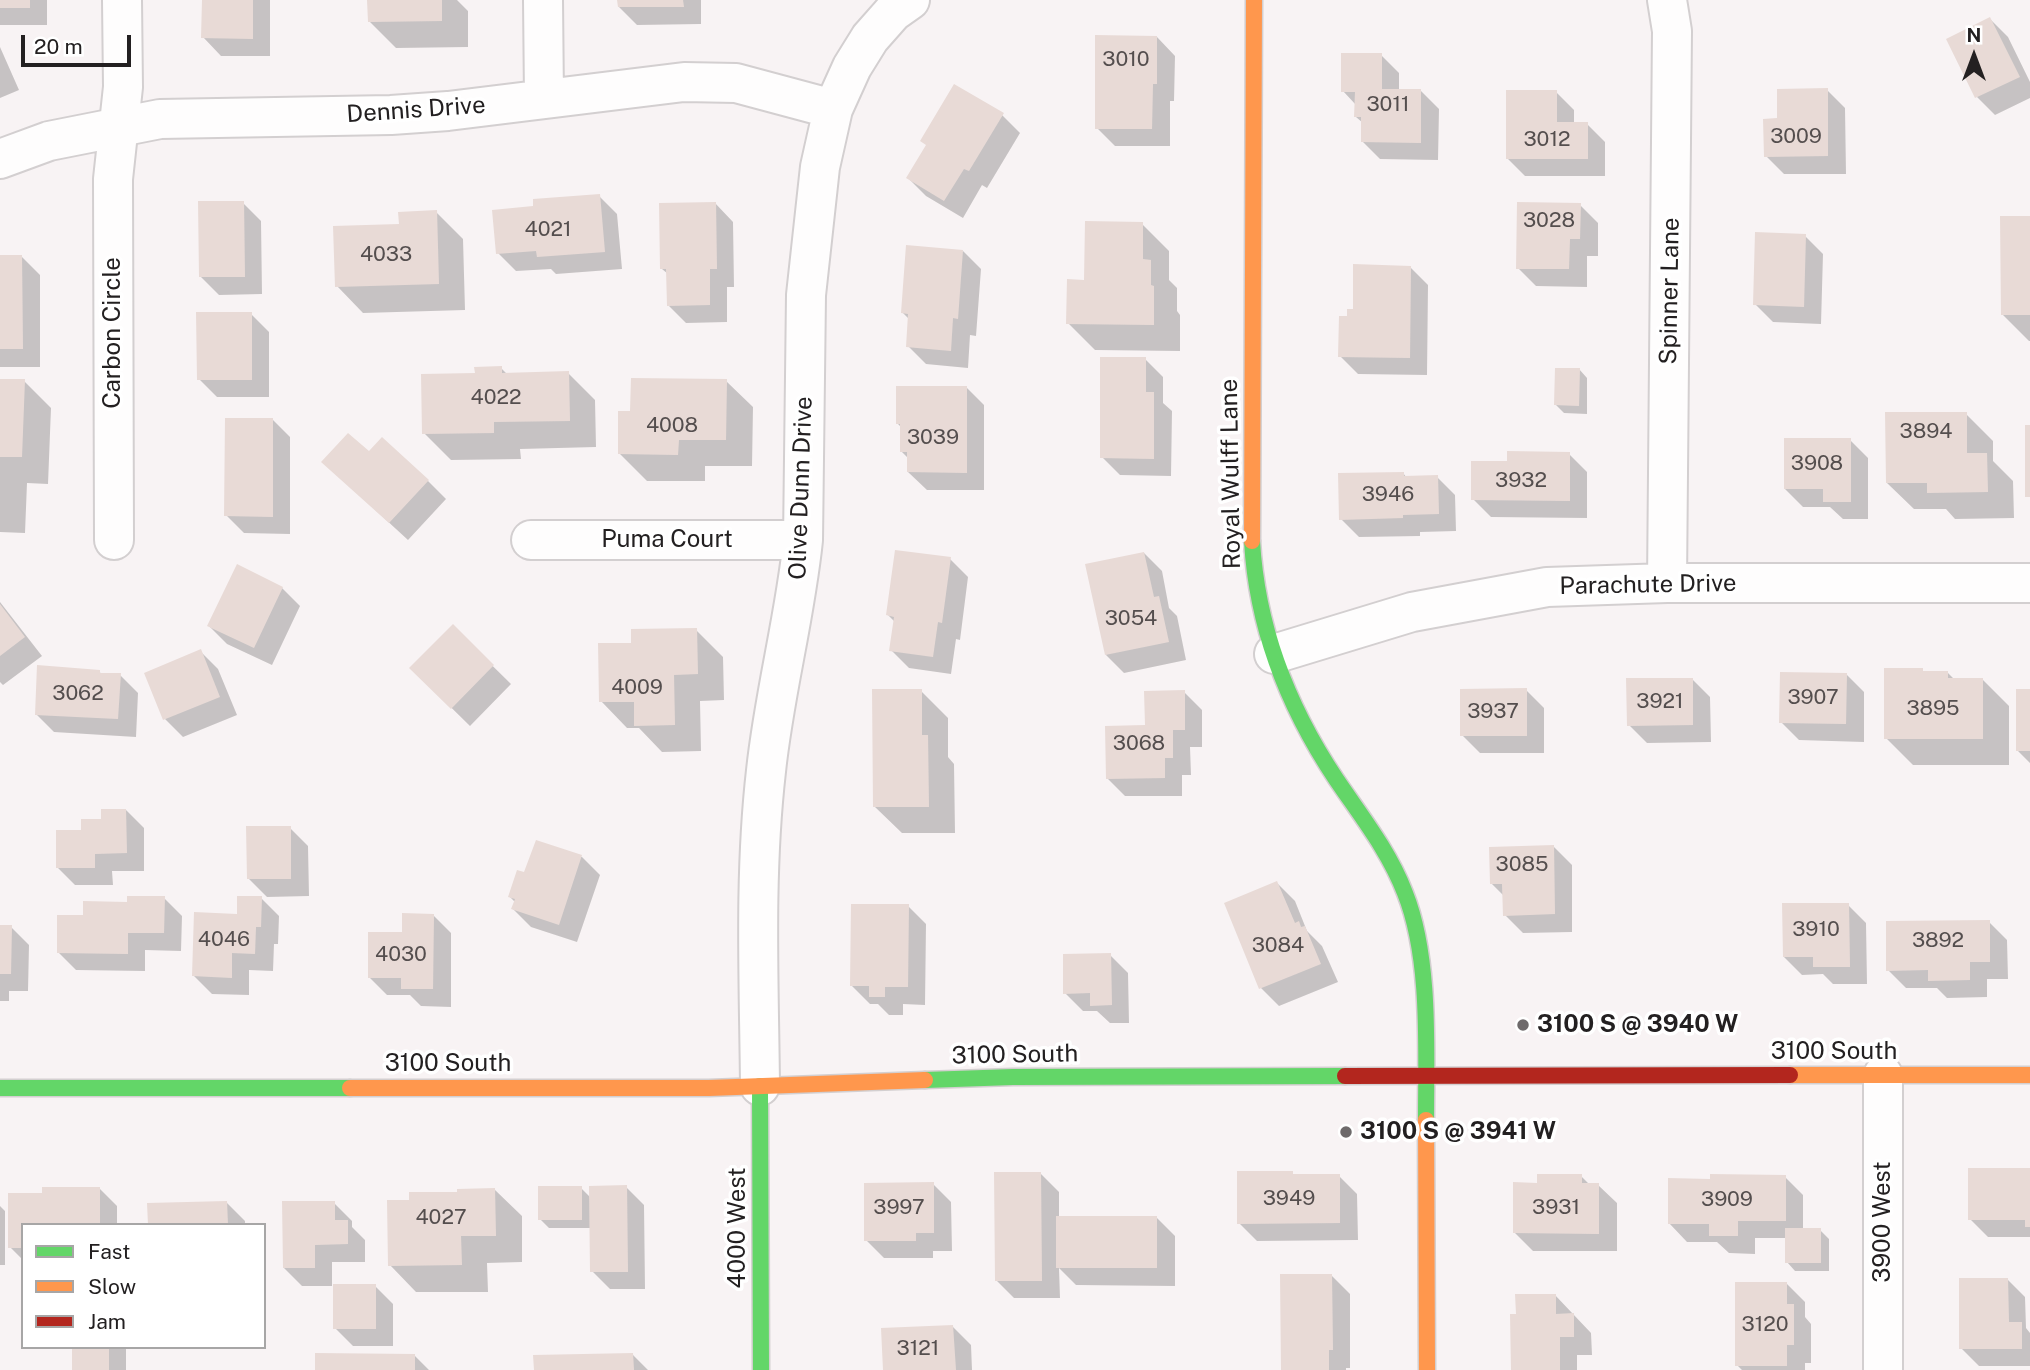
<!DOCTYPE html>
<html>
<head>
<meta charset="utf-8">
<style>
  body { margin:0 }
  #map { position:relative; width:2030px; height:1370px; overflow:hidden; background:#f8f3f4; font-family:"Public Sans",sans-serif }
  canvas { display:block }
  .legend { position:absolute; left:21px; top:1223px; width:245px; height:126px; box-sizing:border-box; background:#fff; border:2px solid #a7a6a6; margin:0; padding:9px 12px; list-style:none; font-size:21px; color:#232021 }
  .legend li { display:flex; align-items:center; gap:14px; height:35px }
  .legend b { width:35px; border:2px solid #a7a6a6 }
  .north { position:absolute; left:1939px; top:21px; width:70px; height:70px; -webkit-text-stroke:5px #fff; paint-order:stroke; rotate:0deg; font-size:19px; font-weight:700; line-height:28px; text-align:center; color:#232021 }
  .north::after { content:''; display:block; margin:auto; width:24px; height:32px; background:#232021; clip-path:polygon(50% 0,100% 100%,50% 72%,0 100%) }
  .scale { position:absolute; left:21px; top:35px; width:110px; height:32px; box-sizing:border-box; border:4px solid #232021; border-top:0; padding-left:9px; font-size:21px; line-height:24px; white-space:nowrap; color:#232021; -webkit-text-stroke:5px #fff; paint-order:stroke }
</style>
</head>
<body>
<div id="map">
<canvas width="2030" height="1370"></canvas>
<ul class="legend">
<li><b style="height:9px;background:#63d668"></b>Fast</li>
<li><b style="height:9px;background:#ff974d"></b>Slow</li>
<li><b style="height:9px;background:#b3261e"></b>Jam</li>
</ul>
<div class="north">N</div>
<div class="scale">20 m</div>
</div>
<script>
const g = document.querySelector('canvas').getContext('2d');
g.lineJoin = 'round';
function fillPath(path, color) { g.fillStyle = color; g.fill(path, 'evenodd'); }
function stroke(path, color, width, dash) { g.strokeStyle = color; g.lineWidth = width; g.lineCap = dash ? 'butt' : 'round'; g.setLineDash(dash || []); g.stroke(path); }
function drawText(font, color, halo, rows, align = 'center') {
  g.font = font + ' "Public Sans",sans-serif'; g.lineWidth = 7; g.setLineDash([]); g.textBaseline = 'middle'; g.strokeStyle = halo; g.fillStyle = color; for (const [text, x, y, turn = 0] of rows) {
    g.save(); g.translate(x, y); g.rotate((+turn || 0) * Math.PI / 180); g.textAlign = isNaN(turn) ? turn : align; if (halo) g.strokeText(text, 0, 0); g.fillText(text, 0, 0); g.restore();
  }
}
const shadow = new Path2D(`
  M0 0H47V25H0Z
  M203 0H270V56H221L203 37Z
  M369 0H457L468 11V47L396 48 369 21Z
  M619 0H701V24L637 25 619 7Z
  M1990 19 2008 37 2030 82V98L1995 115 1977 97 1948 40Z
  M1157 37 1175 56 1174 101H1170V146H1115L1097 128Z
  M0 47 19 90 0 98Z
  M1381 55 1399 73V91H1421L1439 109 1438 160 1380 159 1362 141 1363 123 1356 117V105L1343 91Z
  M1827 90 1845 108 1846 174H1784L1766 156 1779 120Z
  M1556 92 1574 110V124H1587L1605 142V176H1525L1507 158Z
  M1002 115 1020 133 987 188 982 185 963 218 926 196 908 178Z
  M599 196 617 214 622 269 556 274 551 269 516 271 498 253 535 208Z
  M243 203 261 221 262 294 219 295 201 277Z
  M715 203 733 222 734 287H727V322L686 323 668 305V274L662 269Z
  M1580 205 1598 223V256H1587V287L1536 286 1518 268Z
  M436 212 463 239 465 310 363 313 337 286 400 226Z
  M2030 218V341H2029L2002 314Z
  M1142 224 1169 251V280L1177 288V311L1180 315V351L1095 350 1068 323 1085 282Z
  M1805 236 1823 254 1821 324 1773 322 1755 304Z
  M963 251 981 269 976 336 970 335 968 368 926 364 908 346 909 319 902 312Z
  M0 257H22L40 275V367H0Z
  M1410 267 1428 285 1427 375 1358 374 1340 356 1349 318 1354 310Z
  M251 314 269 332V397H217L199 379Z
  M1145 359 1163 377V403L1172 411 1171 476 1120 475 1102 457Z
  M501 368 507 374 568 373 595 400 596 447 520 449 521 459 451 460 424 433 477 375Z
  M1579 369 1587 378V414L1564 413 1556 405Z
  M0 380 24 381 51 408 48 484 27 483 25 533 0 532Z
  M726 381 753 407 752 466H705V481H647L620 454 632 413Z
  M966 387 984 405V490H927L908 472V458L901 451V427L898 424Z
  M1966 414 1993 441V461L2013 481 2014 518 1955 519 1946 509H1914L1887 483Z
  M272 419 290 437V534L244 533 226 515Z
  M1850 440 1868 458V519H1843L1830 507H1803L1785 489Z
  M369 454 428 481 446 499 408 540 323 462Z
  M1569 454 1587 472V518L1491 517 1473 499 1509 463Z
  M1403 473 1407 478 1437 477 1455 495 1456 531 1420 532V536L1359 537 1341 519Z
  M1144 553 1162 571 1169 608 1177 616 1186 660 1124 673 1106 655Z
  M950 559 968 577 960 640 956 639 951 674 909 668 891 650 895 622 888 615Z
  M282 588 300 606 272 665 227 644 209 626Z
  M0 602 42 656 3 685 0 682Z
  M453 627 511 684 470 726 411 668Z
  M696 630 723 657 724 700 700 701 701 751 662 752 639 728H627L601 701 633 644Z
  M200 651 218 669 237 715 183 737 165 719Z
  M99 671 102 675H120L138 693 136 737 54 732 36 714Z
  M1924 673H1948L1955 680 1982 679 2009 706V765H1913L1886 738Z
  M1846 674 1864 692V742L1799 740 1781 722Z
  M1692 679 1710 697 1711 742 1647 743 1629 725Z
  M1526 690 1544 708V753H1480L1462 735Z
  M921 691 948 718V757L954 764 955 833H902L875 807Z
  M2030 691V763L2018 751Z
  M1184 692 1202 710V747H1190L1191 775H1182V796H1125L1107 778 1147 727Z
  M126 810 144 828V871H112L113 885H75L57 867 83 832Z
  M290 828 308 846 309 896 267 897 249 879Z
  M537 842 582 857 600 875 577 942 531 927 513 909 515 902 510 897 526 875Z
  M1554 847 1572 865V932L1523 933 1505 915 1504 896 1491 883Z
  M1277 883 1295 901 1307 931 1322 946 1338 982 1279 1006 1261 988Z
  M164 898 182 916 181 951 145 950V971L76 970 58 952 85 917 128 904Z
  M261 898 279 916 278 944H274L273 971 249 970V995L212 994 194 976Z
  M1848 905 1866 923 1867 984H1833L1823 974 1802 975 1784 957Z
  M908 906 926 924 925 1005 903 1004V1015H889L878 1004H870L852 986Z
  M433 915 451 933V1007L421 1006 410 995H387L369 977 404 934Z
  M1989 922 2007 940 2008 979H1987V997L1947 998 1937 988H1906L1888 970Z
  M0 927H11L29 945 28 991H9V1001H0Z
  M1110 955 1128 973 1129 1023H1110L1097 1011H1083L1065 993Z
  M2030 1169V1237H1988L1970 1219Z
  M1041 1174 1059 1192V1218H1157L1175 1236V1286L1076 1285 1059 1268 1060 1298H1014L996 1280Z
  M1295 1176H1339L1357 1194 1358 1240 1257 1241 1239 1223Z
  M1581 1176 1590 1185H1598L1617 1203V1251H1533L1515 1233 1539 1185Z
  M1785 1177 1803 1195V1230H1820L1829 1239V1271H1795L1787 1262V1238H1755V1254L1729 1253 1717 1242H1687L1669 1223 1712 1180Z
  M933 1184 951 1202 952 1251H933V1258H884L866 1240Z
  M626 1187 644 1205 645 1289H610L592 1271 591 1228H549L540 1219 581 1188 590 1197Z
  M99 1188 117 1206V1225H23V1260L10 1247V1195H43Z
  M495 1190 522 1216V1262L487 1263 488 1292H416L390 1265 411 1201Z
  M227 1203 245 1221V1225H149Z
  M334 1203 352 1221V1227L365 1240V1262H332V1286H302L284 1268Z
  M0 1206 5 1211V1265H0Z
  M1332 1276 1350 1294V1368H1346V1370H1283Z
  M2007 1279 2025 1297 2026 1328 2030 1333V1366H1979L1961 1348Z
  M1787 1284 1805 1302V1317L1811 1324V1363H1805V1370H1742L1737 1365Z
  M375 1286 393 1304V1346H353L335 1328Z
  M1555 1295 1591 1333 1592 1355H1577V1370H1513L1518 1316Z
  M953 1327 971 1345 972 1370H885Z
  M74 1347H126V1370H74Z
  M633 1355 648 1370H535Z
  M415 1356 429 1370H317Z`);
const building = new Path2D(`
  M0 0H30V8H0Z
  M202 0H253V39L201 38Z
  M367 0H442V21L368 22Z
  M617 0H683L684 7H618Z
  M1990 17 2020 77 1975 98 1946 39Z
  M1095 35 1157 36V84H1153L1152 129H1095Z
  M1341 53H1382V89H1421V143L1361 142V117H1354L1355 92H1341Z
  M954 84 1004 113 969 171 964 169 944 201 906 178 926 145 920 141Z
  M1828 88V156L1764 157 1763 119 1777 118V89Z
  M1506 90H1557V122H1588V159H1506Z
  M600 194 605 252 537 257 536 251 496 254 492 210 533 206V199Z
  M198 201H244L245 277H199Z
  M716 202 717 269H710V305L667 306 666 269H660L659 203Z
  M1517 202 1581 203 1580 239H1570L1569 269H1516Z
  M437 210 439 284 335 287 333 226 399 224 398 212Z
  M2000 216H2030V315H2001Z
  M1085 221 1143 222V259L1151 260V285L1154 286V325L1066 324 1067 279 1084 280Z
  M1755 232 1806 234 1804 307 1753 305Z
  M906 245 963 250 958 319 953 318 951 351 906 347 908 314 901 313Z
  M0 255H22L23 349H0Z
  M1353 264 1411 266 1410 358 1338 357 1339 316H1347V309H1353Z
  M196 312H252V380H197Z
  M1100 357H1146V392H1154V459L1100 458Z
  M502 366V373L569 371 570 421 494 422V433L422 434 421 374 475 373 474 367Z
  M1555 368H1580L1579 406 1554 405Z
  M631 378 727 379 726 440H679L678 455 618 454V411H630Z
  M0 379H25L22 457H0Z
  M896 386H967V473L907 472V452H900V424H896Z
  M1885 412H1967V453H1987L1988 492 1927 493V483H1886Z
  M225 418H273V517L224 516Z
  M2025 425H2030V497H2025Z
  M348 433 369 451 382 437 429 480 389 523 321 462Z
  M1784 438H1851V502H1823V489H1784Z
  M1507 451 1570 452V501L1471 500V461H1507Z
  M1404 472V476L1438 475 1439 514 1403 515V518L1339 520 1338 473Z
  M895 550 951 557 942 623 938 622 933 657 889 651 894 617 886 615Z
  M1144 552 1154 597 1159 596 1169 642 1105 655 1085 564Z
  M237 564 283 587 254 648 207 626Z
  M0 604 25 637 0 656Z
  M453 624 494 665 451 709 409 668Z
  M697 628 698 674 674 675 675 725 634 726V702H599L598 643H631V629Z
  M201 649 220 697 163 720 144 673Z
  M37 665 100 670V673H121L118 719 35 715Z
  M1884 668H1923V671H1948V678H1983V739H1884Z
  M1780 672 1847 673 1846 724 1779 723Z
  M1626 678H1693V725L1627 726Z
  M1527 688V736H1460V689Z
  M872 689H922V735H928L929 807H873Z
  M2016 689H2030V751H2016Z
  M1185 690V730H1173V758H1165V778L1106 779 1105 726 1145 725 1144 691Z
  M101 809H126L127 853 95 854V868H56V830H81V819H101Z
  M246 826H291V879H247Z
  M536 840 582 855 559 925 511 909 515 899 508 897 517 870 524 872Z
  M1554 845 1555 914 1503 916 1502 884H1490L1489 847Z
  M1277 881 1295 923 1299 921 1301 927 1305 926 1321 964 1259 989 1224 903Z
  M127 896H165L164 933H128V954L57 953V915H83V901L127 902Z
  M237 896H262L261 927H256L255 954 232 953V978L192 976 194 912 237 914Z
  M1782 903H1849L1850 967H1813V957H1783Z
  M851 904H909L908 987H885V997H869V986H850Z
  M402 913 434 914 433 989H401V978H368V932H402Z
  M1990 920V962H1970V980L1928 981V970L1886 971V921Z
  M0 925H12L11 974H0Z
  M1111 953 1112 1005 1090 1006V993L1063 994V954Z
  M1968 1168H2030V1227H2025V1220H1968Z
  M1237 1171H1293V1174H1340V1223L1237 1224Z
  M994 1172H1041L1042 1281H995Z
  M1537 1174H1582V1183H1599V1234L1513 1233V1182L1537 1183Z
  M1710 1174 1786 1175V1221H1738V1236H1709V1224H1668V1178L1710 1179Z
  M934 1182V1233H916V1241H864V1183Z
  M627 1185 628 1272H590L589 1186Z
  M538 1186H582V1220H538Z
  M42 1187H100V1225H23V1248H8V1193H42Z
  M495 1188 496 1236H461L462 1265 388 1266 387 1200H409V1192H457V1189Z
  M227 1201 228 1225H148L147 1203Z
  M282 1201H335V1220H348V1244L315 1245V1268H283Z
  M1056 1216H1157V1268H1056Z
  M1785 1228H1821V1263H1785Z
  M1280 1274H1332L1333 1350H1329V1370H1281Z
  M1959 1278H2008L2009 1322H2022V1349H1959Z
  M1735 1282H1787V1304H1794V1345H1787V1366H1735Z
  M333 1284H376V1329H333Z
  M1515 1294H1556V1314L1574 1313V1337H1560V1370H1511L1510 1314H1516Z
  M953 1325 956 1370H883L881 1328Z
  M72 1347H109V1370H72Z
  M315 1353 415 1354V1370H315Z
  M633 1353 634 1370H534L533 1355Z`);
const street = new Path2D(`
  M543 0 544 98
  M0 159 49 141 160 119 391 115 448 111 684 82 736 83 833 109
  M114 540 113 179 123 87 122 0
  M531 540H803
  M1667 583 1672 31 1667 0
  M1274 654 1412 612 1547 587 1667 583H2030
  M1883 1075V1370
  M760 1086C759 981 754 876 766 771 774 694 795 618 803 540L806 295 820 167 833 109 852 67 870 38 893 12 910 0`);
const fast = new Path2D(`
  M1252 541C1257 628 1288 707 1336 779 1361 816 1389 851 1405 893 1431 958 1426 1050 1426 1120
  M925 1080 1013 1077 1345 1076
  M760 1086 761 1370
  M0 1088H350`);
const slow = new Path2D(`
  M1252 541 1254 0
  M1790 1075H2030
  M350 1088H709L925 1080
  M1426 1120 1427 1370`);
const jam = new Path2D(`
  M1345 1076 1790 1075`);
const markers = [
  [1523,1025,7,"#6e6a6b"],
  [1346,1132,7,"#6e6a6b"]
];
const numberNames = [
  ["3010",1126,60],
  ["3011",1388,105],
  ["3009",1796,137],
  ["3012",1547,140],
  ["3028",1549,221],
  ["4021",548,230],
  ["4033",386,255],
  ["4022",496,398],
  ["4008",672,426],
  ["3894",1926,432],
  ["3039",933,438],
  ["3908",1817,464],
  ["3932",1521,481],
  ["3946",1388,495],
  ["3054",1131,619],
  ["4009",637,688],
  ["3062",78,694],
  ["3907",1813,698],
  ["3921",1660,702],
  ["3895",1933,709],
  ["3937",1493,712],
  ["3068",1139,744],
  ["3085",1522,865],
  ["3910",1816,930],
  ["4046",224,940],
  ["3892",1938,941],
  ["3084",1278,946],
  ["4030",401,955],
  ["3949",1289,1199],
  ["3909",1727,1200],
  ["3997",899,1208],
  ["3931",1556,1208],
  ["4027",441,1218],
  ["3120",1765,1325],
  ["3121",918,1349]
];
const streetNames = [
  ["Dennis Drive",416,110,-4],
  ["Spinner Lane",1670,291,-89],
  ["Carbon Circle",113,333,-90],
  ["Royal Wulff Lane",1231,474,-91],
  ["Olive Dunn Drive",801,488,-88],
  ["Puma Court",667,540],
  ["Parachute Drive",1648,585,-1],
  ["3100 South",1834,1052],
  ["3100 South",1015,1055,-1],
  ["3100 South",448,1064],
  ["3900 West",1883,1222,-90],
  ["4000 West",738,1228,-90]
];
const poiNames = [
  ["3100 S @ 3940 W",1537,1025],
  ["3100 S @ 3941 W",1360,1132]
];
fillPath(shadow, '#0003');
fillPath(building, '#e8dad6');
stroke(street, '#d3cfd0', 42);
stroke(fast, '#d3cfd0', 19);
stroke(slow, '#d3cfd0', 19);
stroke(jam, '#d3cfd0', 19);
stroke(street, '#fefdfd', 38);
stroke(fast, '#63d668', 16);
stroke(slow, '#ff974d', 16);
stroke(jam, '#b3261e', 16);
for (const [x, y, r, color] of markers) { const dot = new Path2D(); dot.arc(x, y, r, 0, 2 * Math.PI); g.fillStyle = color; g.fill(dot); stroke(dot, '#fff', 2.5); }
drawText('21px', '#544e4e', null, numberNames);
drawText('24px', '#232021', '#fff', streetNames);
drawText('bold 24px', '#232021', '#fff', poiNames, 'left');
</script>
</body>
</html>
